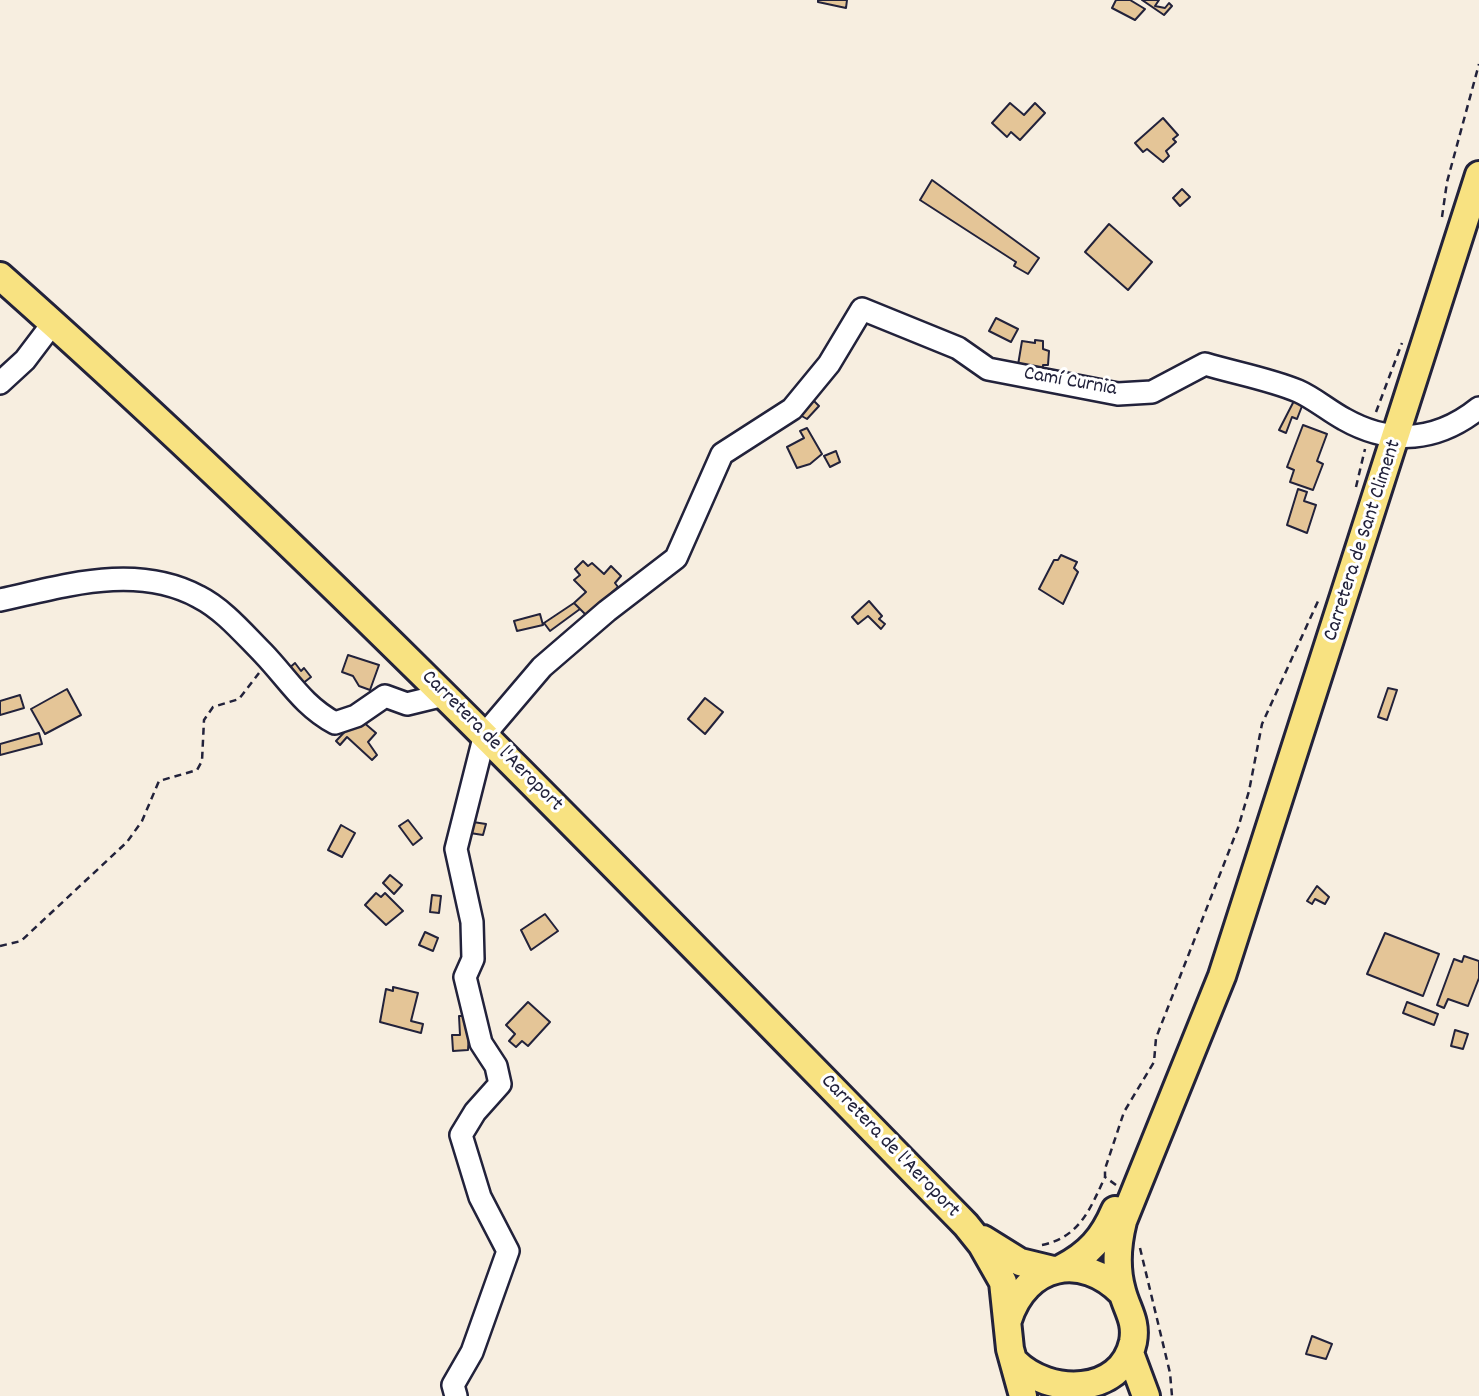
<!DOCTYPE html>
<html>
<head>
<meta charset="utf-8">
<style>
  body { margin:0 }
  canvas { display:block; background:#f7eee0 }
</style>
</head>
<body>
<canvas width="1479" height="1396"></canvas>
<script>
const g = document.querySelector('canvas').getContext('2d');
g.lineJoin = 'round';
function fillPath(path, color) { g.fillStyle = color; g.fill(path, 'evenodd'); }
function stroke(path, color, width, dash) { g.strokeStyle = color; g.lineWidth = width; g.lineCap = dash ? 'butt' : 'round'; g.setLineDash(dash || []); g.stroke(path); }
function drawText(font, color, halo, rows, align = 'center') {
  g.font = font + ' Dekko,sans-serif'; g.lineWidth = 6; g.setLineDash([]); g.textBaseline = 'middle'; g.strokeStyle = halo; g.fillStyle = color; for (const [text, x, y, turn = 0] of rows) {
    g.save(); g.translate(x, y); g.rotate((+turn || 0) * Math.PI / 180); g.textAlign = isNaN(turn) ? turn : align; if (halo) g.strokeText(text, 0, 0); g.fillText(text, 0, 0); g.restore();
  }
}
const building = new Path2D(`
  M818 0H847L846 8 818 2Z
  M1116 0H1130L1145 9 1135 20 1112 8Z
  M1142 0H1159L1155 6 1165 8 1169 3 1172 6 1164 15Z
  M1010 103 1024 115 1035 103 1045 113 1020 140 1011 132 1007 137 992 123Z
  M1163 118 1178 135 1173 139 1176 142 1166 151 1169 156 1163 162 1147 149 1143 152 1135 143Z
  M932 180 1039 258 1028 274 1014 266 1016 262 920 200Z
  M1182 189 1190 197 1180 206 1173 198Z
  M1109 224 1152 262 1128 290 1085 252Z
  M996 318 1018 329 1011 342 989 331Z
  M1035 340 1043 341V349L1049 351 1048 365H1043L1042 375 1017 371 1022 341 1035 343Z
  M1296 397 1304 401 1297 419 1292 417 1286 433 1279 430Z
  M813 400 819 406 807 419 800 415Z
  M1303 425 1327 434 1317 461 1323 464 1313 490 1290 482 1294 470 1287 467Z
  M807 428 822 454 810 464 797 468 787 447 804 438 800 431Z
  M836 451 840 462 830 467 824 456Z
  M1298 489 1307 492 1304 501 1316 505 1307 533 1287 525Z
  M1061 555 1077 562 1074 568 1078 572 1063 604 1039 589 1054 560H1058Z
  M583 561 588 566 592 563 604 574 611 566 621 576 615 583 618 587 599 604 603 609 591 620 574 603 586 592 574 580 580 575 575 569Z
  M869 601 882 616 879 619 885 624 881 629 868 616 858 624 852 617Z
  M574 603 580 609 550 631 544 623Z
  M540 614 543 625 517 631 514 621Z
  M348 655 379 665 370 690 359 686 353 676 342 672Z
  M295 663 301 671 304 668 311 677 302 684 287 670Z
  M1388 688 1397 690 1387 720 1378 717Z
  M67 689 81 715 45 734 31 709Z
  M20 695 24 708 0 715V701Z
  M705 698 723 712 705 734 688 719Z
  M355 721H362L376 733 368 742 377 755 372 760 347 737 340 745 336 741Z
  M39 733 42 744 0 755V744Z
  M408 820 422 838 413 845 399 826Z
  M473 822 486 824 483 835 470 833Z
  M341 825 355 833 342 857 328 850Z
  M390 875 402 885 394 894 383 883Z
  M1317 886 1329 897 1325 904 1315 899 1312 904 1307 901Z
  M376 893 381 897 385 893 403 911 386 925 365 905Z
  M432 895 441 896 439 913 430 912Z
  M545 914 558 931 531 950 521 930Z
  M425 932 438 938 433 951 419 945Z
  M1385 933 1439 954 1423 996 1367 974Z
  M1464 956 1479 961V978L1468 1006 1448 999 1444 1008 1437 1005 1454 959 1462 962Z
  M393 987 418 993 411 1021 423 1024 421 1033 380 1022 386 989 393 991Z
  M528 1002 550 1022 528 1046 522 1041 516 1047 509 1041 515 1034 506 1025Z
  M1407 1002 1438 1014 1434 1025 1403 1013Z
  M459 1016H470L468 1050 453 1051 452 1035H460Z
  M1455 1030 1468 1034 1463 1049 1451 1046Z
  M1312 1336 1332 1344 1326 1359 1306 1354Z`);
const path = new Path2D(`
  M1442 217 1447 182 1479 64
  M1376 412 1402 343
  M1356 487 1365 449
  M0 946 21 941 127 842 142 821 159 781 197 770 202 761 204 720 213 707 239 699 259 673
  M1116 1185 1105 1177V1169L1124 1112 1154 1062 1156 1038 1238 828 1249 791 1262 724 1319 599
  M1042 1245C1080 1237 1090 1209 1105 1177
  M1140 1248 1170 1373 1172 1396`);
const minor = new Path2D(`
  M0 383 25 360 53 323
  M0 600C65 586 136 563 199 597 223 609 244 634 263 653 288 679 303 706 335 723L356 716 385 696 407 704 444 695
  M456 1396 453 1385 472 1352 508 1251 480 1197 461 1135 475 1112 500 1084 496 1066 481 1043 465 977 473 959 472 922 456 849 485 734 542 667 607 611 676 558 722 454 792 409 829 364 862 309 958 348 988 369 1118 394 1152 392 1205 364C1235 373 1269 379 1298 391 1314 398 1329 411 1344 419 1392 446 1438 441 1479 408`);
const major = new Path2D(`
  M0 276C338 576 650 903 966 1225L982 1245 1003 1282 1010 1349 1023 1396
  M983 1239 1020 1262 1053 1270
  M1062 1268C1089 1254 1103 1238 1115 1210
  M1008 1320C1026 1263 1082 1252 1122 1293
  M1130 1353 1146 1396
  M1015 1362C1049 1396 1121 1396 1133 1342 1137 1321 1127 1310 1122 1291 1115 1267 1117 1245 1123 1221L1222 976 1479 175`);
const streetNames = [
  ["Camí Curnia",1070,383,10],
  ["Carretera de Sant Climent",1364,541,-72],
  ["Carretera de l'Aeroport",491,742,45],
  ["Carretera de l'Aeroport",889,1147,46]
];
fillPath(building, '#e4c597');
stroke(building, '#22223b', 2);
stroke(minor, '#22223b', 26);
stroke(major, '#22223b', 32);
stroke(path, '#22223b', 2.5, [7, 5]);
stroke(minor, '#fff', 21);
stroke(major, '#f8e281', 26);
drawText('21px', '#22223b', '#fff', streetNames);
</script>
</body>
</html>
